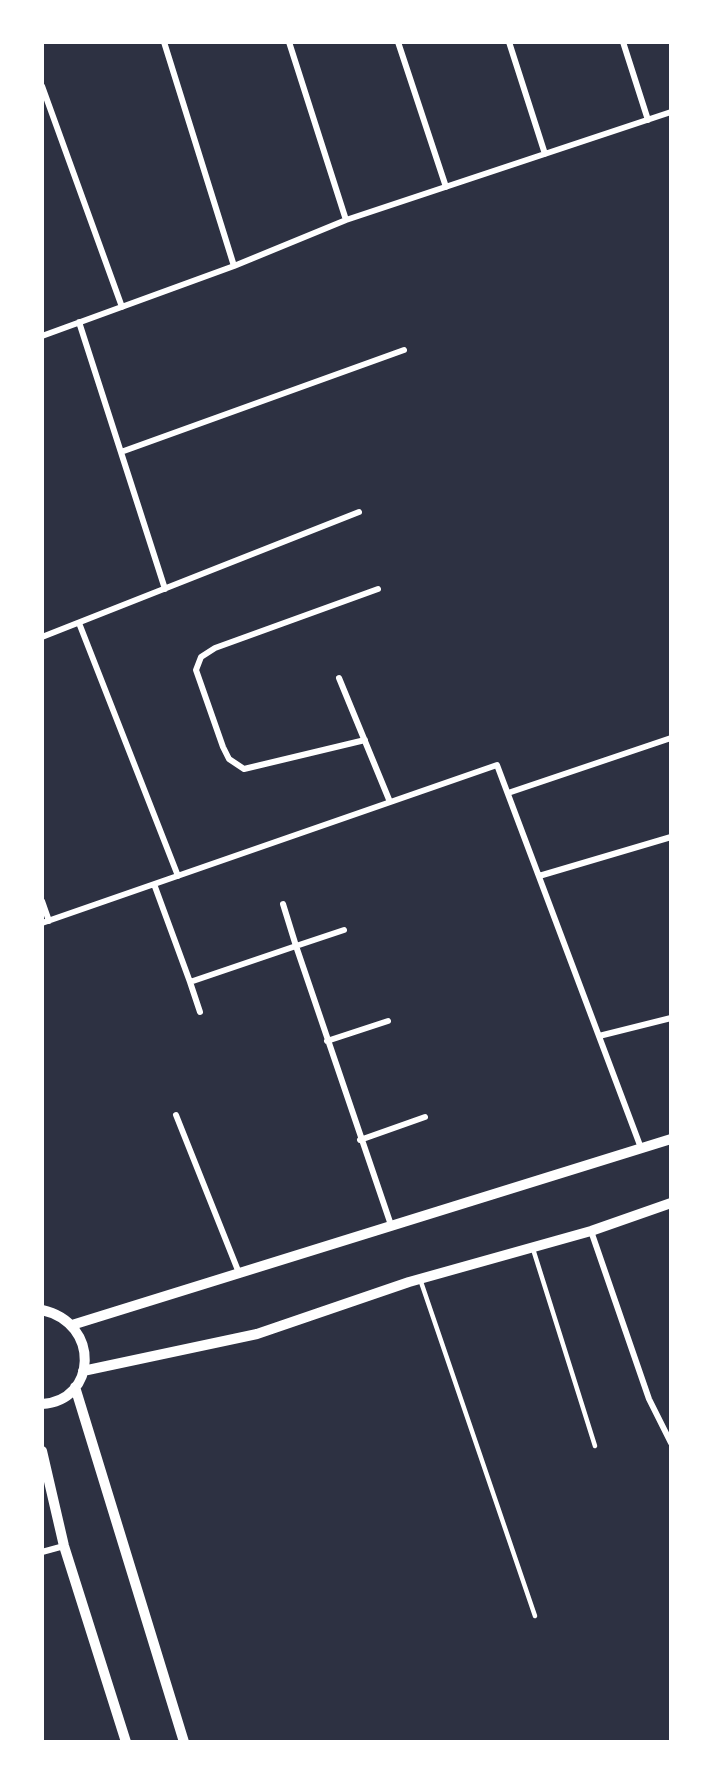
<!DOCTYPE html>
<html>
<head>
<meta charset="utf-8">
<style>
  body { margin:0 }
  #map { position:relative; width:713px; height:1784px; overflow:hidden; background:#2d3142; font-family:Arial,sans-serif }
  canvas { display:block }
  .frame { position:absolute; inset:0; border:44px solid #fff; pointer-events:none }
</style>
</head>
<body>
<div id="map">
<canvas width="713" height="1784"></canvas>
<div class="frame"></div>
</div>
<script>
const g = document.querySelector('canvas').getContext('2d');
g.lineJoin = 'round';
function stroke(path, color, width, dash) { g.strokeStyle = color; g.lineWidth = width; g.lineCap = dash ? 'butt' : 'round'; g.setLineDash(dash || []); g.stroke(path); }
const service = new Path2D(`
  M533 1249 595 1446
  M420 1279 535 1616`);
const minor = new Path2D(`
  M164 42 234 266
  M289 42 346 220
  M398 42 446 187
  M509 42 545 154
  M623 42 648 120
  M42 86 122 307
  M79 322 165 589
  M42 336 234 266 346 220 671 112
  M121 452 404 350
  M79 623 178 876
  M42 637 359 512
  M339 678 390 802
  M365 740 244 769 229 759 223 747 196 670 201 657 215 648 378 589
  M508 793 671 738
  M539 876 671 837
  M154 884 190 982 296 946 391 1225
  M42 901 49 921
  M283 904 296 946 344 930
  M42 923 497 765 641 1148
  M190 982 200 1012
  M599 1036 671 1018
  M327 1041 388 1021
  M176 1115 239 1273
  M360 1140 425 1117
  M591 1231 649 1399 671 1443
  M42 1552 64 1546`);
const tertiary = new Path2D(`
  M42 1310C101 1323 97 1401 42 1404
  M72 1325 671 1139
  M83 1371 257 1334 409 1282 591 1231 671 1203
  M75 1387 184 1742
  M42 1451 64 1546 126 1742`);
stroke(service, '#fff', 4.5);
stroke(minor, '#fff', 6);
stroke(tertiary, '#fff', 10);
</script>
</body>
</html>
